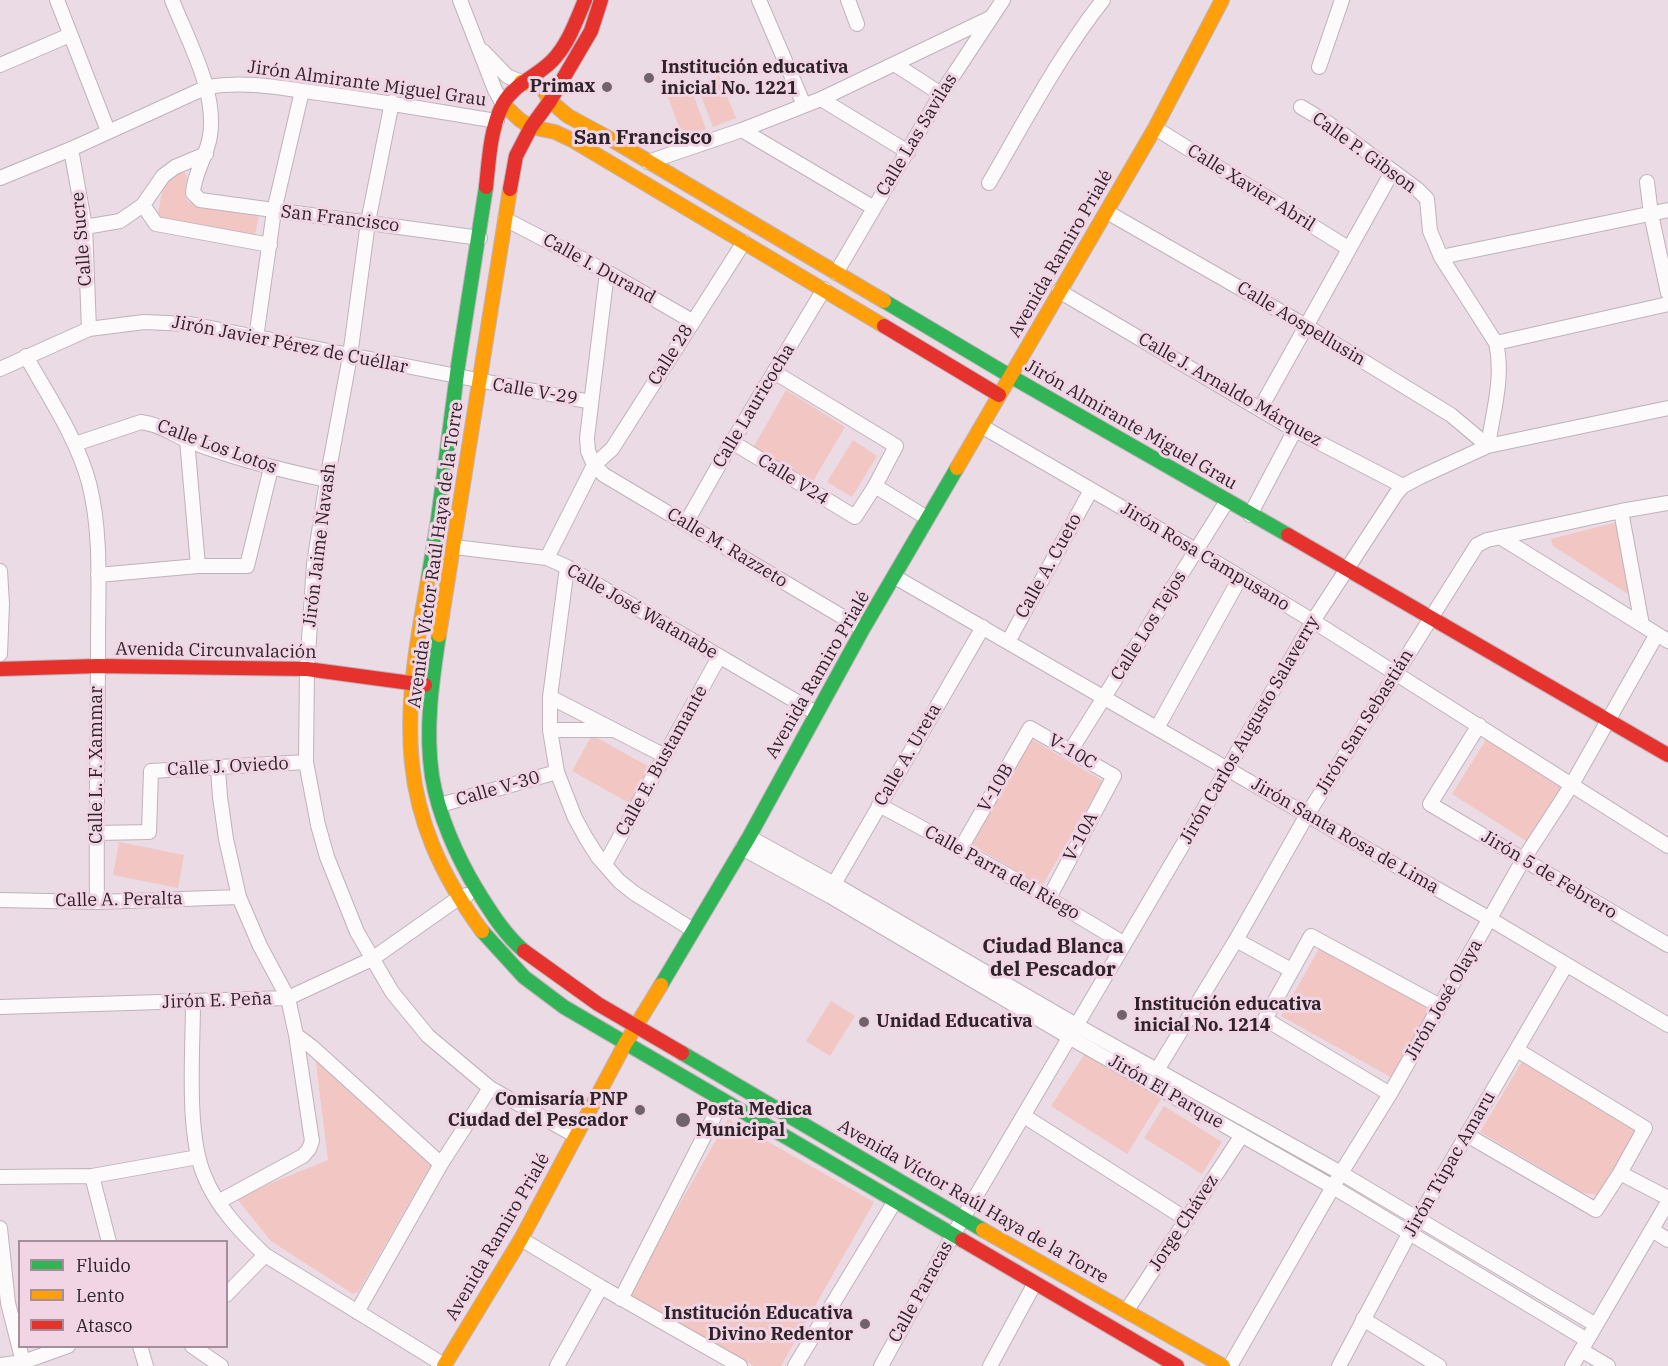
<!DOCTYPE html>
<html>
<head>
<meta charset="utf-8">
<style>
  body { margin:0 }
  #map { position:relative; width:1668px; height:1366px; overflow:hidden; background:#ebdbe4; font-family:"IBM Plex Serif",serif }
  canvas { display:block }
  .legend { position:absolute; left:18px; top:1240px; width:210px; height:108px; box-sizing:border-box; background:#f1d5e5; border:2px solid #a38e9a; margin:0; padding:8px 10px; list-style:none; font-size:18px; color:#2d2329 }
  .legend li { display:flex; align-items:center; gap:12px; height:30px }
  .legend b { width:30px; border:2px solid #a38e9a }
</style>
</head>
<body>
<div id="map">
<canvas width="1668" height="1366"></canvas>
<ul class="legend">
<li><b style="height:8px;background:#30b455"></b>Fluido</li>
<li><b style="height:8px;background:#ff9f0a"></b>Lento</li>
<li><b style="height:8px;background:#e5322d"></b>Atasco</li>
</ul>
</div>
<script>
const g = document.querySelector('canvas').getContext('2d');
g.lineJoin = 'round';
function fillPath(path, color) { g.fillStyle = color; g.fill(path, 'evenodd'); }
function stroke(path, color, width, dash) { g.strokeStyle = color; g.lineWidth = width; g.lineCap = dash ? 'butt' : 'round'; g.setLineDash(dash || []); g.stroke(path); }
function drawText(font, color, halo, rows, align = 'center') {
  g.font = font + ' "IBM Plex Serif",serif'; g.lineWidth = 6; g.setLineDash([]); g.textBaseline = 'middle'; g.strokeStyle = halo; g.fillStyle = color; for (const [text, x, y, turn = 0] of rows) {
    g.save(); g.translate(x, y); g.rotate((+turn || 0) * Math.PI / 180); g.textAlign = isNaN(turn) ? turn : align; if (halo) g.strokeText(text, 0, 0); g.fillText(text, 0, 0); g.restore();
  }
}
const green = new Path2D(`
  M719 76 736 118 713 127 697 85Z
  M691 89 706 129 683 138 668 97Z
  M178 170 184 171 187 176 185 195 188 202 259 215 254 239 158 218V213L165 179Z
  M786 390 845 427 813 481 753 448Z
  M853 440 877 456 852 497 827 482Z
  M1614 523 1619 527 1634 591 1628 594 1553 546 1551 539Z
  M592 735 651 768 631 804 572 771Z
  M1489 735 1561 785 1560 791 1528 842 1452 794Z
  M1031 739 1103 781 1042 886 971 844Z
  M119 842 184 855 178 888 113 875Z
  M1320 947 1436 1008 1396 1080 1281 1016Z
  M831 1001 855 1016 830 1056 806 1041Z
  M1086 1052 1161 1099 1127 1154 1051 1106Z
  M315 1055 434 1160 358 1292 353 1294 271 1241 238 1200 240 1196 328 1160Z
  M1523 1060 1633 1126 1636 1137 1599 1195 1583 1193 1480 1132Z
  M1164 1106 1222 1142 1202 1174 1144 1138Z
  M728 1119 874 1202 781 1366H754L628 1295Z`);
const street = new Path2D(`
  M57 0 108 131
  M172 0C188 41 217 91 210 136 207 156 194 173 193 193L200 200 480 238
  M460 0 495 90 503 104
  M759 0 804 105
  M848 0 857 24
  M483 51 507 76 521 82
  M0 65 70 35
  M896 65 941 94
  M1319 67 1342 0
  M821 99 908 152
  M392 102 368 222 350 356 327 480 314 564 307 669 306 762 318 825 327 857 357 932 392 992 428 1036 490 1088 576 1136
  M1301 107 1328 123 1417 189 1427 199 1430 231 1441 257 1496 343C1504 377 1493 412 1488 446
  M1155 128 1348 248
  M742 130 874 208
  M71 149 85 227 89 329
  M648 162 742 130 821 99 990 18
  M0 178 71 149 207 87C243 81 276 87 311 92 374 100 435 111 497 121
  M1647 182 1651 214 1668 293
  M989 183C1025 121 1059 56 1103 0
  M143 205 156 224 270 245
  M1107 212 1306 326 1451 415 1488 446
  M505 219 607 272 692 321
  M85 227 120 221 143 205 163 176 175 167 206 154
  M744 242 612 449 594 465 604 475 863 629
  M1441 257 1668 210
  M836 273 941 94 1003 0
  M1059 291 1295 430 1403 486
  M256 338 274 211 302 91
  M1496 343 1668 304
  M26 356C48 396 77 438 89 483 102 534 98 589 98 642 98 728 96 815 97 902
  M0 369 89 329 144 322 190 324 591 402
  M1260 409 1392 172
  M983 427 1197 551 1313 621 1668 846
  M187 440 198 566
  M732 442 855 517 875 486 896 446 774 372
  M75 444 141 422C159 424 172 434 189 441 233 458 280 470 327 480
  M875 486 927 518
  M1621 511 1642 625
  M1250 515 1295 430
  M686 523 732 442 824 289
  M1500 537 1668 641
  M454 547 547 558 567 567 816 713
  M547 558 594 465 588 451 587 438 607 272
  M567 567 550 697V730L557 772 575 818 586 838 598 857 619 881 634 893 693 930
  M0 571 2 604 0 654
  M98 575 198 566H247L271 468
  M895 577 1307 815 1490 919 1668 1025
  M1008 642 1091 490
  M550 697 665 756
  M1479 725 1430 804 1668 945
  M1157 728 1240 578
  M550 730H611
  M1071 750 1227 501
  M218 769 220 797 226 839 239 897 260 946 288 998 296 1035 312 1141 309 1149 303 1156 218 1202
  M440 805 557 772
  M879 805C962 849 1043 894 1123 943
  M96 833 149 832 151 771 306 762
  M749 837 834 884 1076 1025 1341 1173 1596 1325
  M742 848 830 896 1069 1037 1333 1187 1587 1340
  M961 848 1030 728 1114 776 1049 898
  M605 864 719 657
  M834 884 983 627
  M0 900 97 902 239 897
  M1236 940 1291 970
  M193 1002C193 1050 186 1132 204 1175 216 1206 241 1232 265 1255L444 1365
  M0 1007 288 998 372 959 460 897 467 895
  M296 1035 312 1047 441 1164
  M1157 1070 1236 940 1307 815 1477 545 1487 540 1621 511 1668 503
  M1390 1094 1265 1019 1311 936 1440 1006
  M1024 1116 1186 1219
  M1467 1135 1596 1210 1620 1173 1645 1128 1517 1050
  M1620 1173 1668 1198
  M92 1176 109 1242
  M0 1177 92 1176 198 1157
  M0 1228 8 1303 24 1366
  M1652 1230 1668 1240
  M521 1239 601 1287 740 1366
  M226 1295 265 1255
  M621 1299 722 1101
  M1127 1310 1242 1135
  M357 1312 441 1164 490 1088
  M1363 1319 1439 1366
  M140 1346 146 1366
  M192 1346 221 1366
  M1581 1350 1608 1366
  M0 1365 23 1362 68 1346
  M557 1366 601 1287
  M795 1366 895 1201
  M881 1366 953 1235 1228 768 1313 621 1396 494 1403 486 1418 478 1488 446 1668 408
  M990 1366 1035 1283
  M1230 1366 1341 1173 1390 1094 1523 860 1571 786 1657 634
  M1339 1366 1410 1232 1566 965
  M1572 1366 1668 1202`);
const fast = new Path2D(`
  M884 301 1010 376 1288 535
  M428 580 438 519 458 366 486 187
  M439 635C432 681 425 729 432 776 438 814 457 857 477 890 491 912 504 934 524 951
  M482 931 524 977 564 1007 962 1240
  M661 985 749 837 863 629 957 468
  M682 1053 983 1230`);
const slow = new Path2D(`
  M521 82 541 86 550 101 568 116 614 141 884 301
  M503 104 520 120 531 127 555 132 572 140 884 326
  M957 468 1155 128 1222 0
  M428 580C402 721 393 810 482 931
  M439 635 510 189
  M983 1230 1223 1366
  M444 1366 521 1239 625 1044 661 985`);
const jam = new Path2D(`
  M486 187C489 160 490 129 503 104 514 84 536 77 552 61 568 45 576 21 585 0
  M510 189 516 156 531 127 550 101 591 31 601 0
  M884 326 999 395
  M1288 535 1668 755
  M0 669 98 666 307 669 425 685
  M524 951 598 1004 682 1053
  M962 1240 1177 1366`);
const markers = [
  [649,78,6,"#70636a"],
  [607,87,6,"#70636a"],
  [1122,1015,6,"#70636a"],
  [864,1022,6,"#70636a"],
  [640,1110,6,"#70636a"],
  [683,1120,8,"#70636a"],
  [865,1324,6,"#70636a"]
];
const poiNames = [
  ["Institución educativa",661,68],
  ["inicial No. 1221",661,89],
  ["Primax",595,87,"right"],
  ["Institución educativa",1134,1005],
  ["inicial No. 1214",1134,1026],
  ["Unidad Educativa",876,1022],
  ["Comisaría PNP",628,1100,"right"],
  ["Ciudad del Pescador",628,1121,"right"],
  ["Posta Medica",696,1110],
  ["Municipal",696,1131],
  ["Institución Educativa",853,1314,"right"],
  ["Divino Redentor",853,1335,"right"]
];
const streetNames = [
  ["Jirón Almirante Miguel Grau",367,84,8],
  ["Calle Las Savilas",917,135,-59],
  ["Calle P. Gibson",1364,153,36],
  ["Calle Xavier Abril",1251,188,32],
  ["San Francisco",340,219,7],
  ["Calle Sucre",82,239,-95],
  ["Avenida Ramiro Prialé",1061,254,-60],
  ["Calle I. Durand",599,269,29],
  ["Calle Aospellusin",1301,324,31],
  ["Jirón Javier Pérez de Cuéllar",290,345,11],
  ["Calle 28",671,355,-58],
  ["Calle J. Arnaldo Márquez",1230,390,30],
  ["Calle V-29",535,392,10],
  ["Calle Lauricocha",754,406,-59],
  ["Jirón Almirante Miguel Grau",1131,425,30],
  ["Calle Los Lotos",217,447,20],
  ["Calle V24",793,480,32],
  ["Jirón Jaime Navash",320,545,-83],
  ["Calle M. Razzeto",727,548,31],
  ["Avenida Víctor Raúl Haya de la Torre",436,555,-82],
  ["Jirón Rosa Campusano",1205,557,31],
  ["Calle A. Cueto",1049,566,-61],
  ["Calle José Watanabe",642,612,30],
  ["Calle Los Tejos",1149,626,-58],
  ["Avenida Circunvalación",216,651,1],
  ["Avenida Ramiro Prialé",818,675,-60],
  ["Jirón San Sebastián",1365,722,-58],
  ["Jirón Carlos Augusto Salaverry",1250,730,-60],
  ["V-10C",1072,752,30],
  ["Calle A. Ureta",908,755,-60],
  ["Calle E. Bustamante",662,761,-61],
  ["Calle L. F. Xammar",97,765,-90],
  ["Calle J. Oviedo",228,767,-3],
  ["V-10B",996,788,-60],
  ["Calle V-30",498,789,-16],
  ["Jirón Santa Rosa de Lima",1345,836,30],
  ["V-10A",1081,837,-62],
  ["Calle Parra del Riego",1002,873,29],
  ["Jirón 5 de Febrero",1549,875,31],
  ["Calle A. Peralta",119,900,-1],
  ["Jirón José Olaya",1444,1000,-60],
  ["Jirón E. Peña",217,1001,-2],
  ["Jirón El Parque",1166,1092,30],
  ["Jirón Túpac Amaru",1450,1164,-60],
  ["Avenida Víctor Raúl Haya de la Torre",973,1202,30],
  ["Jorge Chávez",1184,1223,-57],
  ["Avenida Ramiro Prialé",498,1237,-60],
  ["Calle Paracas",921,1292,-61]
];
const neighbourhoodNames = [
  ["San Francisco",643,138],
  ["Ciudad Blanca",1053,947],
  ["del Pescador",1053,970]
];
fillPath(green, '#f2c6c3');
stroke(street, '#bfb2ba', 16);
stroke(fast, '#bfb2ba', 16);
stroke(slow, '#bfb2ba', 16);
stroke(jam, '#bfb2ba', 16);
stroke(street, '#fcfafb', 14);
stroke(fast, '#30b455', 14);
stroke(slow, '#ff9f0a', 14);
stroke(jam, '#e5322d', 14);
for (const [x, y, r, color] of markers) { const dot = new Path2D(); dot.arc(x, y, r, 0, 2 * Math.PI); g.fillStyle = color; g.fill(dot); stroke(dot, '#f1d5e5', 2); }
drawText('bold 18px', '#2d2329', '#f1d5e5', poiNames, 'left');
drawText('18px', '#2d2329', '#f1d5e5', streetNames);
drawText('bold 20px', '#2d2329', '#f1d5e5', neighbourhoodNames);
</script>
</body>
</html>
